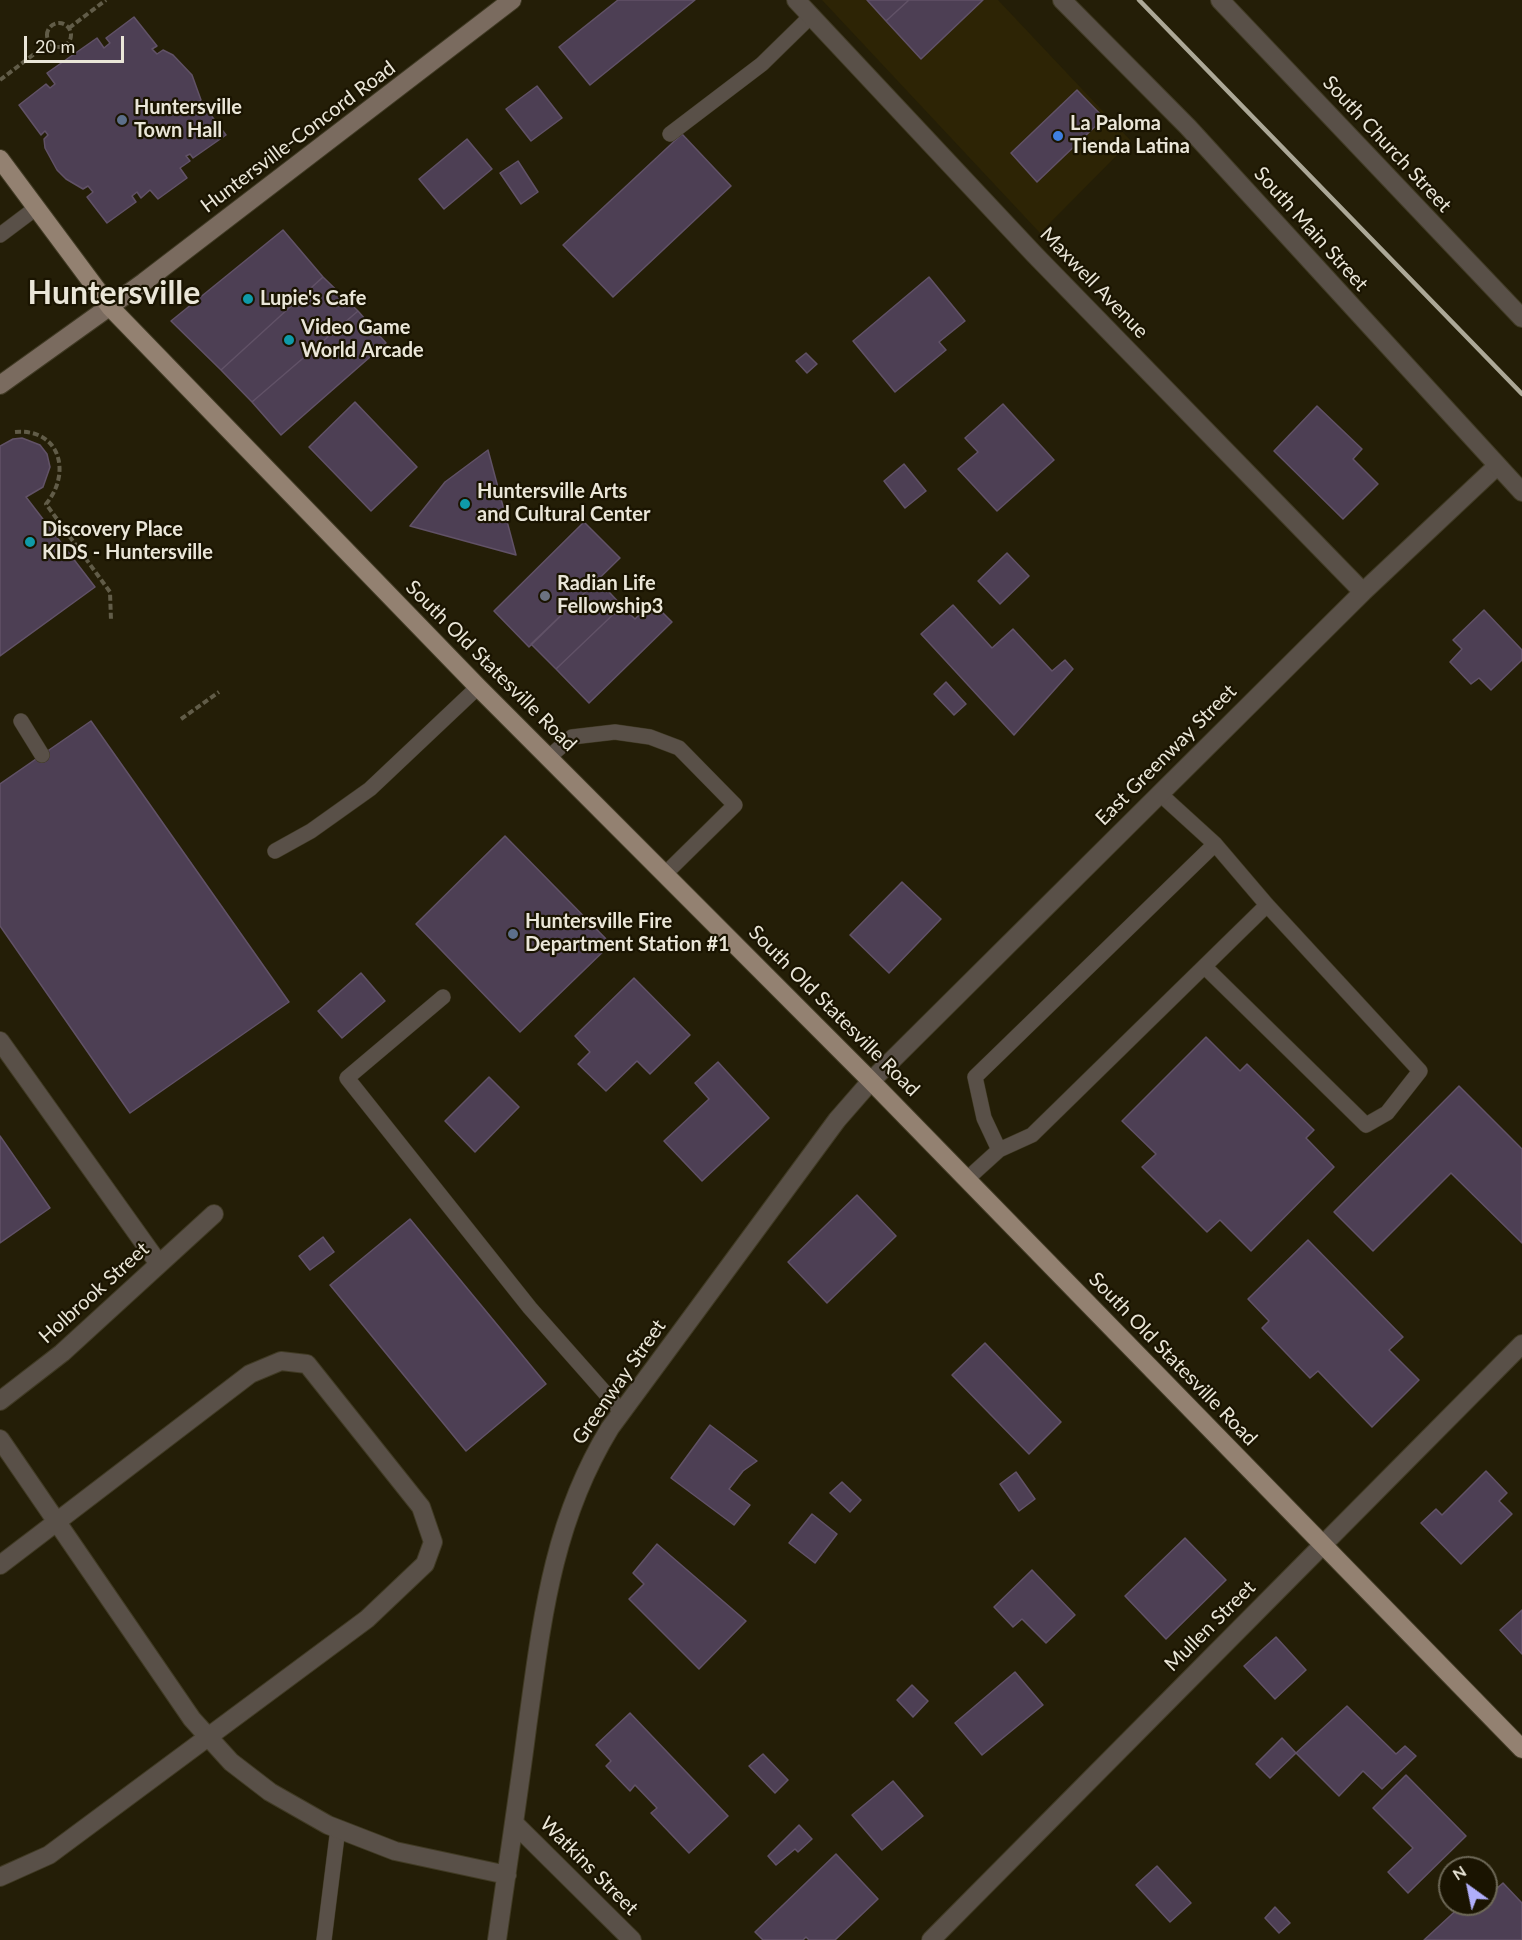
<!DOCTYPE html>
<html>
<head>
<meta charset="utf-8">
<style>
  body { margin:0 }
  #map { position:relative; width:1522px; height:1940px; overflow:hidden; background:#241e07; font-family:Lato,sans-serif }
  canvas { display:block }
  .north { position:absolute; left:1438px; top:1856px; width:60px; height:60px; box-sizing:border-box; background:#1a1401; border:2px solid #6d6857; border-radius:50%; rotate:327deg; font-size:16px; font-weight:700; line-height:24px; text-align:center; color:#eae6d8 }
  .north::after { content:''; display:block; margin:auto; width:21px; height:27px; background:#b0aefa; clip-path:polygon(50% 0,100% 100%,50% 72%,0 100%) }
  .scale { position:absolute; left:24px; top:36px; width:100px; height:27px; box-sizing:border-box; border:3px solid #eae6d8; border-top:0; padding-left:8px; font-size:18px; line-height:21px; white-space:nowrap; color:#eae6d8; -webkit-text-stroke:4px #1a1401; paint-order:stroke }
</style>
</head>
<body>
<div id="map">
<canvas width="1522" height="1940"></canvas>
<div class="north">N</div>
<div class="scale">20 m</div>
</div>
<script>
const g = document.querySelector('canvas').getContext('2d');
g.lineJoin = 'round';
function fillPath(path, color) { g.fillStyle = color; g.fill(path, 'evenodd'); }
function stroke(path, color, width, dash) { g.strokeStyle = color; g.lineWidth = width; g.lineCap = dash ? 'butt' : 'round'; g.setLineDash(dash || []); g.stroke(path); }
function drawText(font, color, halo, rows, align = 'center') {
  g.font = font + ' Lato,sans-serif'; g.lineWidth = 4.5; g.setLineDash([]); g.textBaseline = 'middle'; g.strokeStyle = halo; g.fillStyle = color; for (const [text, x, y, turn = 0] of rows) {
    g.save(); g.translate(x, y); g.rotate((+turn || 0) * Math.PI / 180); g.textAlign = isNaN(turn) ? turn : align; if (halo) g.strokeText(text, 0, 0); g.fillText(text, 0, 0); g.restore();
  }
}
const built = new Path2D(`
  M822 0H998L1131 141 1040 233Z`);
const building = new Path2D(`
  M618 0H695L590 85 559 47Z
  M867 0H909L886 21Z
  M909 0H983L921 59 886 21Z
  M134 17 157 46 152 49 157 54 163 50 173 55 192 75 201 100 196 105 199 109 204 106 226 135 193 158 190 154 186 156 190 161 180 168 187 178 158 199 150 190 141 198 137 192 132 196 136 202 107 223 87 197 93 192 88 186 83 189 66 179 57 170 45 148 44 139 48 135 45 131 41 135 19 105 46 84 50 88 55 84 47 73 97 38 104 48 110 43 106 38Z
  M537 86 562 118 531 141 506 109Z
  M1077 90 1104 118 1037 182 1011 153Z
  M682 134 731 186 613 297 563 245Z
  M467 139 492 169 444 209 419 179Z
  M518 161 538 192 521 204 500 173Z
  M283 230 323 277 221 370 171 321Z
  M323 277 358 311 252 402 221 370Z
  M929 277 965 321 939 342 946 350 895 392 853 341Z
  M358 311 386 343 281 435 252 402Z
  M806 353 817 364 807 373 796 361Z
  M355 402 417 467 371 511 309 447Z
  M1003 404 1054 460 997 511 958 469 978 452 965 438Z
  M1317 406 1362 449 1353 459 1378 484 1343 519 1274 451Z
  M22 438 40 445 47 454 50 467 43 487 26 497 95 587 0 656V446L13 439Z
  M488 450 516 555 410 526 445 482Z
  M904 464 926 491 905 508 884 481Z
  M584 522 620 558 529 647 494 611Z
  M1007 553 1029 576 1000 604 978 581Z
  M598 580 622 606 556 669 531 644Z
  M652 602 672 622 589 703 556 669 622 606 635 619Z
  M953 605 992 648 1013 629 1052 671 1065 660 1073 669 1014 735 921 634Z
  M1484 610 1522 650V660L1491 690 1479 678 1471 684 1450 662 1462 649 1453 640Z
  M946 682 966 704 954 715 934 694Z
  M91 721 289 1002 130 1113 0 926V784Z
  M505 836 611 944 520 1032 416 924Z
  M902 882 941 919 889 973 850 935Z
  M361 973 385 1001 342 1038 318 1011Z
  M634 978 690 1035 650 1074 637 1061 606 1091 578 1064 590 1052 575 1036Z
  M1206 1037 1240 1071 1247 1064 1314 1130 1306 1138 1334 1167 1251 1251 1220 1220 1207 1232 1142 1167 1156 1154 1122 1121Z
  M718 1062 769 1118 702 1181 664 1141 709 1099 695 1083Z
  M489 1077 519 1107 475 1152 445 1121Z
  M1459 1086 1522 1149V1243L1451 1173 1373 1251 1334 1212Z
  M0 1136 50 1208 0 1243Z
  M857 1195 896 1236 827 1303 788 1262Z
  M410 1219 546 1384 466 1451 330 1285Z
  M323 1237 334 1252 310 1270 299 1256Z
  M1308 1240 1403 1337 1389 1350 1419 1380 1372 1427 1318 1371 1310 1378 1262 1328 1269 1321 1248 1299Z
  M985 1343 1061 1422 1029 1454 952 1375Z
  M710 1425 757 1461 743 1471 729 1489 750 1505 734 1525 671 1478Z
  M1486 1471 1507 1493 1499 1501 1512 1514 1461 1564 1421 1523 1436 1509 1442 1515Z
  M1016 1472 1035 1499 1019 1511 1000 1484Z
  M842 1482 861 1500 850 1512 830 1493Z
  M812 1514 837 1534 815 1563 789 1543Z
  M1185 1538 1226 1580 1166 1639 1125 1596Z
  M657 1544 746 1621 699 1669 629 1599 644 1584 633 1573Z
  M1032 1570 1075 1615 1046 1643 1022 1619 1013 1627 994 1607Z
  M1522 1610V1654L1500 1630Z
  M1276 1637 1306 1670 1275 1699 1244 1666Z
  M1015 1672 1043 1705 982 1755 955 1723Z
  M912 1685 928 1701 913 1717 897 1700Z
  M1347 1706 1396 1754 1405 1746 1416 1756 1382 1789 1363 1771 1339 1796 1296 1753Z
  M630 1713 728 1816 689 1853 651 1813 657 1808 635 1785 630 1791 606 1766 611 1761 596 1745Z
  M1282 1738 1296 1753 1270 1778 1256 1764Z
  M763 1754 788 1780 775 1793 749 1766Z
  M1406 1775 1466 1836 1408 1893 1388 1872 1413 1848 1373 1808Z
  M893 1781 923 1816 882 1850 852 1815Z
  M799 1825 812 1839 798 1852 795 1849 776 1865 768 1856Z
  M836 1854 878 1899 835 1940H809L806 1937 803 1940H763L755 1932Z
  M1157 1866 1191 1903 1170 1922 1136 1885Z
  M1487 1881 1495 1890 1503 1883 1522 1903V1940H1424L1463 1904H1486Z
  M1275 1907 1290 1923 1279 1933 1265 1918Z`);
const path = new Path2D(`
  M47 35a12 12 0 1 1 24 0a12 12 0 1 1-24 0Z
  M69 28 106 0
  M0 80 50 42
  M15 432C60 428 72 473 46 504L110 592 111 620
  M181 719 219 692`);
const service = new Path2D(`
  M670 134 762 64 811 16
  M0 235 36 208
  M21 721 42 755
  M549 757 572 737 615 732 650 737 679 748 735 805 666 873
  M1159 793 1215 844 1267 905 1420 1071 1387 1113 1366 1125 1205 967
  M275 851 311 831 370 789 478 687
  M443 997 347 1078 530 1308 622 1412
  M999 1150 984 1118 975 1077 1215 844
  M967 1179 999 1150 1032 1135 1267 905
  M324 1940 338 1828`);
const minor = new Path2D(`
  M796 0 1034 254 1363 592
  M1220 0 1522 318
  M0 1041 159 1264
  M0 1401 62 1353 214 1214
  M0 1439 192 1719 231 1762 270 1792 328 1825 395 1851 507 1875
  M0 1565 250 1374 281 1361 307 1364 421 1507 433 1542 425 1564 367 1619 49 1855 0 1877
  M514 1823 632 1940
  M497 1940C507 1869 518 1799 527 1728 542 1620 552 1523 610 1428L837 1120 871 1081 1363 592 1497 466
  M931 1940 1522 1344`);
const tertiary = new Path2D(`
  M1062 0 1188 127 1522 492`);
const secondary = new Path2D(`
  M0 385 144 282 512 0`);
const primary = new Path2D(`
  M0 159 110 307 478 687 871 1081 1522 1749`);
const rail = new Path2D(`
  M1139 0 1522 394`);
const markers = [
  [122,120,6,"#5c6f8a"],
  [1058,136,6,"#3f7fe0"],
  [248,299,6,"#0f9aa8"],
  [289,340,6,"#0f9aa8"],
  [465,504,6,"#0f9aa8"],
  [30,542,6,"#0f9aa8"],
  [545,596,6,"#6b7280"],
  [513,934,6,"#5c6f8a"]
];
const poiNames = [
  ["Huntersville",134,108],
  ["Town Hall",134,131],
  ["La Paloma",1070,124],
  ["Tienda Latina",1070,147],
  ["Lupie's Cafe",260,299],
  ["Video Game",301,328],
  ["World Arcade",301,351],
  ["Huntersville Arts",477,492],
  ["and Cultural Center",477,515],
  ["Discovery Place",42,530],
  ["KIDS - Huntersville",42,553],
  ["Radian Life",557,584],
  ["Fellowship3",557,607],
  ["Huntersville Fire",525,922],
  ["Department Station #1",525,945]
];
const streetNames = [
  ["Huntersville-Concord Road",298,137,-37],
  ["South Church Street",1387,144,47],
  ["South Main Street",1311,229,48],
  ["Maxwell Avenue",1094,283,46],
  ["South Old Statesville Road",491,666,45],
  ["East Greenway Street",1166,755,-45],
  ["South Old Statesville Road",834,1011,45],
  ["Holbrook Street",94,1293,-42],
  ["South Old Statesville Road",1173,1359,46],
  ["Greenway Street",619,1382,-55],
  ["Mullen Street",1210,1626,-45],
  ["Watkins Street",589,1866,45]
];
const townNames = [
  ["Huntersville",114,294]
];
fillPath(built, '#2d2405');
fillPath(building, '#4d3f54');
stroke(building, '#615267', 1.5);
stroke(service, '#403a24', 16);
stroke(minor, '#403a24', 20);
stroke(tertiary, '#403a24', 20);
stroke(secondary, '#403a24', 20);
stroke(primary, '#403a24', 20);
stroke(path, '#615c48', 4, [6, 3]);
stroke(service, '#595048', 15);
stroke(minor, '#595048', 18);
stroke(tertiary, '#595048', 18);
stroke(secondary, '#7a6b5f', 18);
stroke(primary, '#938171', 18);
stroke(rail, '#aca897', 4.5);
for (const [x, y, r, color] of markers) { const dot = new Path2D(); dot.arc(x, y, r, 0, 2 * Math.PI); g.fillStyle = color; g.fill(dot); stroke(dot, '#1a1401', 2); }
drawText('bold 20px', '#eae6d8', '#1a1401', poiNames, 'left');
drawText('20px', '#eae6d8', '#1a1401', streetNames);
drawText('bold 32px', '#eae6d8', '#1a1401', townNames);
</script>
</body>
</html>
